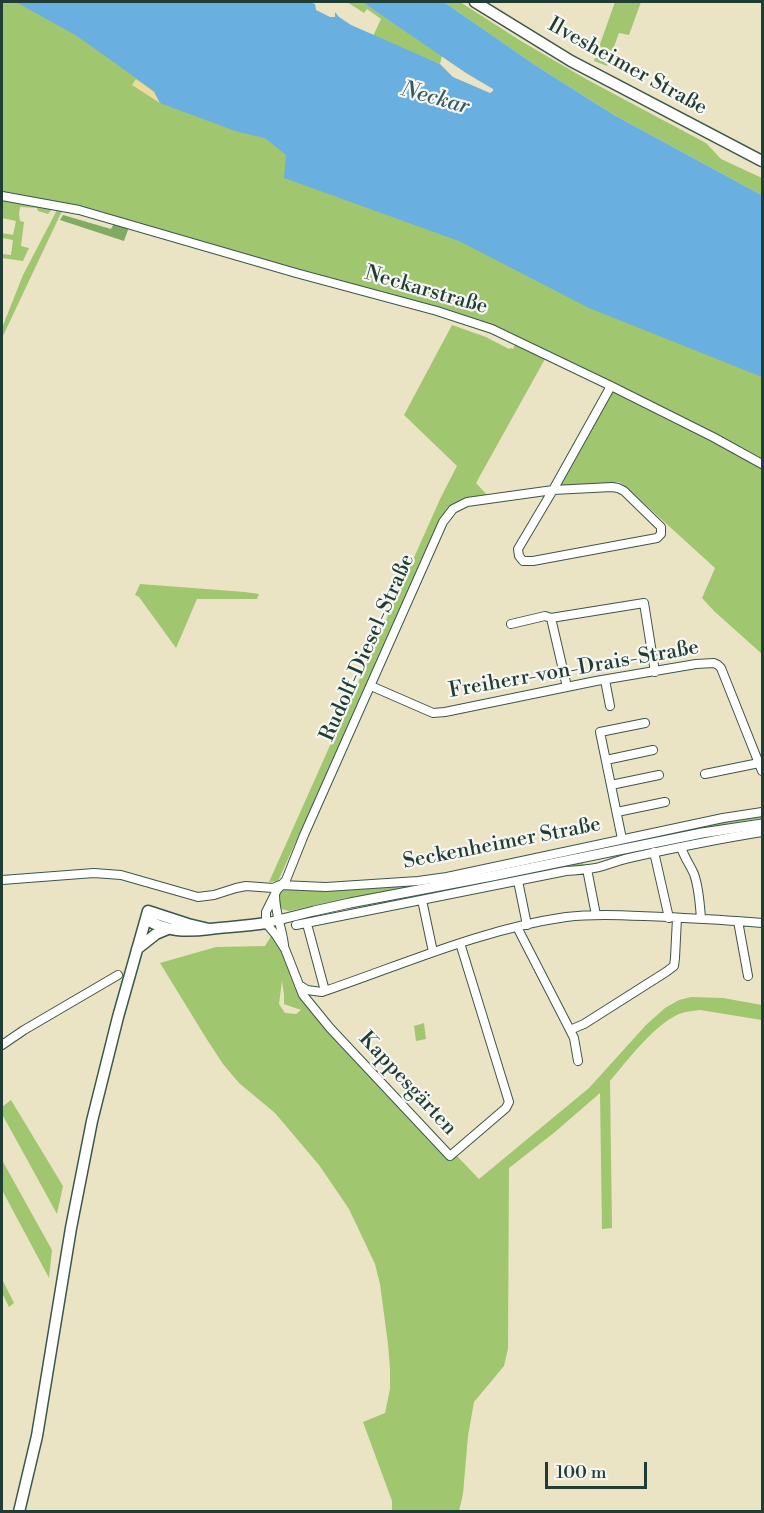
<!DOCTYPE html>
<html>
<head>
<meta charset="utf-8">
<style>
  body { margin:0 }
  #map { position:relative; width:764px; height:1513px; overflow:hidden; background:#eae4c5; font-family:"Libre Bodoni",serif }
  canvas { display:block }
  .frame { position:absolute; inset:0; border:3px solid #1f3d34; pointer-events:none }
  .scale { position:absolute; left:545px; top:1462px; width:102px; height:27px; box-sizing:border-box; border:3px solid #1f3d34; border-top:0; padding-left:8px; font-size:18px; line-height:21px; white-space:nowrap; color:#1f3d34; -webkit-text-stroke:4px #f6f6f2; paint-order:stroke }
</style>
</head>
<body>
<div id="map">
<canvas width="764" height="1513"></canvas>
<div class="frame"></div>
<div class="scale">100 m</div>
</div>
<script>
const g = document.querySelector('canvas').getContext('2d');
g.lineJoin = 'round';
function fillPath(path, color) { g.fillStyle = color; g.fill(path, 'evenodd'); }
function stroke(path, color, width, dash) { g.strokeStyle = color; g.lineWidth = width; g.lineCap = dash ? 'butt' : 'round'; g.setLineDash(dash || []); g.stroke(path); }
function drawText(font, color, halo, rows, align = 'center') {
  g.font = font + ' "Libre Bodoni",serif'; g.lineWidth = 4.5; g.setLineDash([]); g.textBaseline = 'middle'; g.strokeStyle = halo; g.fillStyle = color; for (const [text, x, y, turn = 0] of rows) {
    g.save(); g.translate(x, y); g.rotate((+turn || 0) * Math.PI / 180); g.textAlign = isNaN(turn) ? turn : align; if (halo) g.strokeText(text, 0, 0); g.fillText(text, 0, 0); g.restore();
  }
}
const green = new Path2D(`
  M2 2H297L762 262V459L718 436 454 313 2 193Z
  M347 2H362L442 56 440 64 373 36 381 19 367 9 364 13Z
  M444 2H460L521 41 586 79 706 143 721 159 762 178V195L754 191 614 115 535 65Z
  M615 2H641L629 35 619 33 607 66 594 61Z
  M2 199 53 208 48 214 38 211 37 208 20 207 19 214 20 221 24 222 21 246 29 248 23 261 2 258V254L11 255 13 240 2 238V233L13 235 16 221 2 218Z
  M57 210 62 211 2 338V328L23 275Z
  M452 325 486 337 509 349 510 348 513 349 515 344 545 359 476 483 488 496 452 506 396 622 278 881 269 882 441 497 457 466 404 415Z
  M609 389 664 418 762 466V654L714 611 702 598 715 568 626 487 619 482 566 488 562 486 561 483Z
  M140 584 245 592 259 594 257 599H197L176 648 139 597 135 595Z
  M762 816V818L731 823 624 845 607 848 609 846 707 825Z
  M566 852 560 857 525 865 445 882 325 903 289 911 282 909 278 905V900L280 889 326 891 445 879Z
  M582 863 586 865 308 922 307 919 489 879Z
  M271 936 281 947 291 978 301 996 400 1108 450 1160 456 1155 479 1179 589 1088 646 1025 665 1008 679 1000 691 997 723 998 762 1005V1020L700 1010C694 1011 688 1011 682 1013 657 1021 627 1061 610 1081L612 1228 602 1229 600 1093 555 1132 509 1168 508 1349 504 1366 474 1402 468 1436 463 1494 459 1511H392V1501L363 1422 385 1413 390 1389V1369L388 1344 380 1284 375 1264 349 1209 319 1165 275 1113 239 1083 223 1064 206 1038 160 963 216 947 265 946ZM282 981 284 995V1004L301 1010 296 1014 285 1013 279 1004Z
  M424 1023 426 1039 416 1041 414 1026Z
  M11 1100 63 1186 57 1214 2 1114V1107Z
  M2 1160 52 1250 49 1278 2 1190Z
  M2 1279 14 1303 9 1307 2 1293Z`);
const forest = new Path2D(`
  M63 215 111 229 115 222 129 227 124 241 60 220Z`);
const sand = new Path2D(`
  M136 79 154 92 160 103 132 85Z`);
const water = new Path2D(`
  M16 2H310L315 4 316 10 330 17H335V12L339 17 351 25 440 64 453 77 490 93 493 91V89L466 73 362 2H444L535 65 614 115 754 191 762 195V377L589 308 459 241 284 178 286 155 265 138 238 132 160 103 154 91 77 36Z`);
const minor = new Path2D(`
  M2 196 79 210 296 273 437 311 492 329 611 386 713 437 762 464
  M511 624 545 616 551 618
  M605 680 610 706
  M371 686 433 713 445 712 596 681 696 664 714 663 718 665 721 668 762 771
  M567 687 551 618 644 603 655 672
  M606 760 653 750
  M705 774 759 763
  M611 785 659 775
  M617 812 665 802
  M622 839 600 732 645 723
  M681 847C684 857 690 865 694 874 699 888 700 904 701 919
  M654 852 669 918
  M587 869 596 915
  M2 880 94 873 121 875 198 897 214 895 236 888 246 886 273 888 280 885 326 887 418 881 447 877 723 818 762 812
  M518 881 527 925
  M275 895C275 913 282 928 284 945
  M422 900 433 952
  M738 921 748 976
  M307 924 325 991
  M296 925 566 871C578 870 591 870 603 866 612 863 620 860 629 858 674 848 718 839 762 832
  M517 927 570 1030 584 1024 666 972 674 966 675 958 677 918
  M460 943 509 1102 506 1108 450 1156 330 1028 308 1001 303 995 285 949 276 935 266 923V912L277 890 286 880 304 835 443 522 453 509 467 502 553 490 612 487 618 488 624 491 661 527V534L657 538 533 561H523L519 556 518 549 553 490 611 386
  M299 985 307 990 322 992C402 965 482 929 566 917 600 913 633 916 667 917 699 919 731 920 762 923
  M570 1030 574 1038 578 1061
  M2 1045 24 1030 118 975`);
const tertiary = new Path2D(`
  M266 923 314 911 350 903 492 876 702 833 762 824`);
const secondary = new Path2D(`
  M475 2 571 61 762 161
  M146 919C166 932 187 932 210 929 228 927 247 926 266 923
  M137 949 156 934 168 929
  M19 1512 37 1436 71 1228 92 1121 118 1017 148 911 188 924 209 929`);
const streetNames = [
  ["Ilvesheimer Straße",627,67,29],
  ["Neckarstraße",426,291,16],
  ["Rudolf-Diesel-Straße",368,648,-66],
  ["Freiherr-von-Drais-Straße",574,670,-10],
  ["Seckenheimer Straße",502,844,-11],
  ["Kappesgärten",407,1084,47]
];
const waterNames = [
  ["Neckar",435,99,16]
];
fillPath(green, '#a1c670');
fillPath(forest, '#80ab62');
fillPath(sand, '#eeda9e');
fillPath(water, '#69afdf');
stroke(minor, '#3d564a', 10);
stroke(tertiary, '#3d564a', 11);
stroke(secondary, '#3d564a', 13);
stroke(minor, '#fff', 8);
stroke(tertiary, '#fff', 9);
stroke(secondary, '#fff', 10);
drawText('21px', '#1f3d34', '#f6f6f2', streetNames);
drawText('italic 22px', '#325a5f', '#f6f6f2', waterNames);
</script>
</body>
</html>
